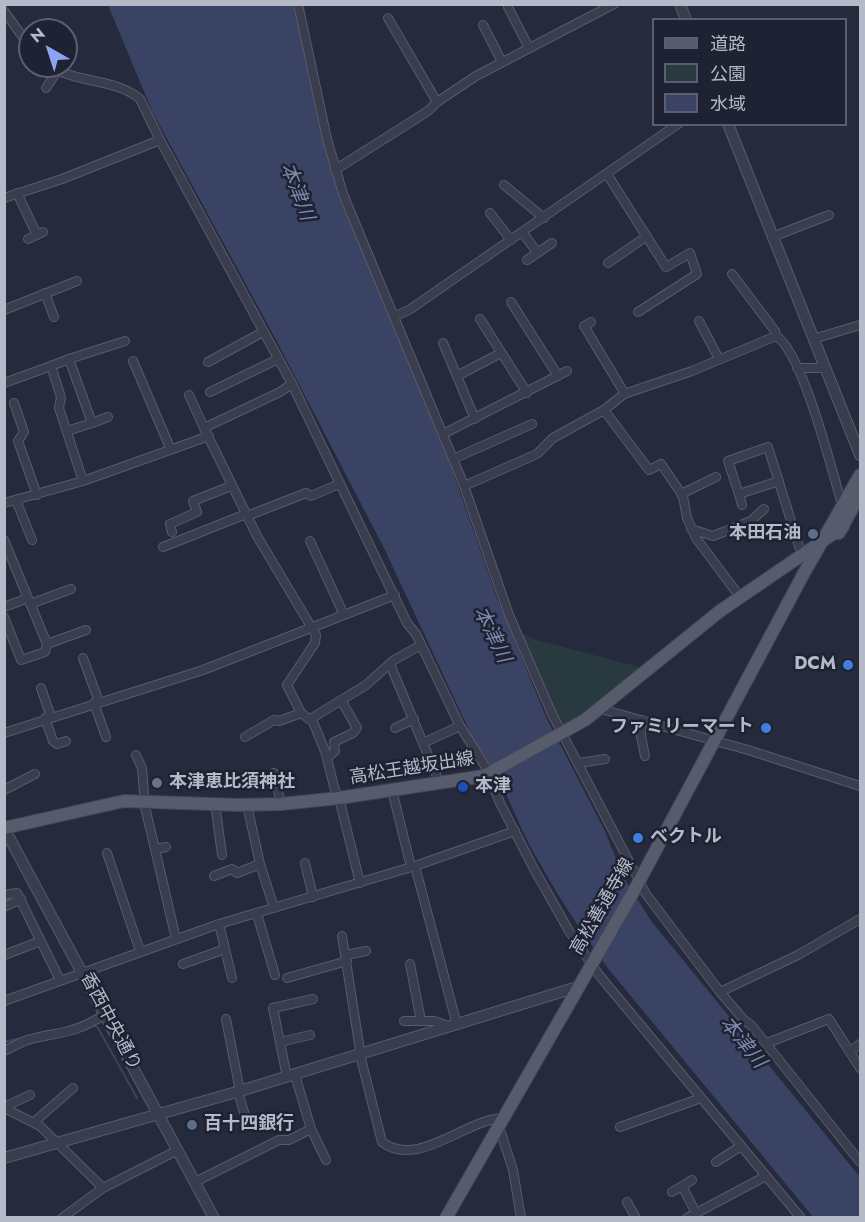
<!DOCTYPE html>
<html>
<head>
<meta charset="utf-8">
<style>
  body { margin:0 }
  #map { position:relative; width:865px; height:1222px; overflow:hidden; background:#252b3c; font-family:Jost,"Noto Sans JP",sans-serif }
  canvas { display:block }
  .frame { position:absolute; inset:0; border:6px solid #b5b9c8; pointer-events:none }
  .legend { position:absolute; left:652px; top:18px; width:195px; height:108px; box-sizing:border-box; background:#1e2232; border:2px solid #5a5e6e; margin:0; padding:8px 10px; list-style:none; font-size:18px; color:#b5b9c8 }
  .legend li { display:flex; align-items:center; gap:12px; height:30px }
  .legend b { width:30px; border:2px solid #5a5e6e }
  .north { position:absolute; left:18px; top:18px; width:60px; height:60px; box-sizing:border-box; background:#1e2232; border:2px solid #5a5e6e; border-radius:50%; rotate:321deg; font-size:16px; font-weight:700; line-height:24px; text-align:center; color:#b5b9c8 }
  .north::after { content:''; display:block; margin:auto; width:21px; height:27px; background:#8fa3f3; clip-path:polygon(50% 0,100% 100%,50% 72%,0 100%) }
</style>
</head>
<body>
<div id="map">
<canvas width="865" height="1222"></canvas>
<div class="frame"></div>
<ul class="legend">
<li><b style="height:8px;background:#575c6d"></b>道路</li>
<li><b style="height:16px;background:#28393f"></b>公園</li>
<li><b style="height:16px;background:#3a4363"></b>水域</li>
</ul>
<div class="north">N</div>
</div>
<script>
const g = document.querySelector('canvas').getContext('2d');
g.lineJoin = 'round';
function fillPath(path, color) { g.fillStyle = color; g.fill(path, 'evenodd'); }
function stroke(path, color, width, dash) { g.strokeStyle = color; g.lineWidth = width; g.lineCap = dash ? 'butt' : 'round'; g.setLineDash(dash || []); g.stroke(path); }
function drawText(font, color, halo, rows, align = 'center') {
  g.font = font + ' Jost,"Noto Sans JP",sans-serif'; g.lineWidth = 5; g.setLineDash([]); g.textBaseline = 'middle'; g.strokeStyle = halo; g.fillStyle = color; for (const [text, x, y, turn = 0] of rows) {
    g.save(); g.translate(x, y); g.rotate((+turn || 0) * Math.PI / 180); g.textAlign = isNaN(turn) ? turn : align; if (halo) g.strokeText(text, 0, 0); g.fillText(text, 0, 0); g.restore();
  }
}
const green = new Path2D(`
  M522 633 537 640 643 668 595 708 562 729Z`);
const water = new Path2D(`
  M108 5H295L315 105 338 193 446 452 497 598 546 717 604 829 624 878 652 922 860 1177V1217H813L607 967C580 930 556 893 534 853 514 817 502 775 475 743L384 548 275 338 153 113Z`);
const stream = new Path2D(`
  M92 1024 98 1028 137 1098
  M65 1028 87 1020
  M4 1042 22 1038`);
const minor = new Path2D(`
  M298 4 327 139 343 194 463 483 509 615 552 714 646 894 720 992 744 1020 752 1026 860 1162
  M508 7 529 48
  M4 11 30 47
  M388 18 437 102
  M483 25 502 62
  M51 66C78 84 115 78 140 99L160 140
  M46 88 58 70
  M335 170 428 111 437 102 476 76 614 4
  M607 174 666 267 690 253 697 274 638 312
  M504 185 544 218
  M17 193 37 235
  M4 198 62 179 160 140 292 384 407 623 416 634 460 726 485 766 500 803 534 869 569 931 599 975 801 1218
  M490 213 511 240
  M522 232 537 252
  M772 237 829 215
  M28 239 43 232
  M527 260 552 243
  M608 263 647 236
  M732 274 775 331 776 336
  M45 293 54 317
  M511 302 558 376
  M4 310 77 281
  M395 316 409 310 678 124
  M480 319 527 393
  M699 321 719 359
  M591 322 584 326 625 394
  M813 339 860 325
  M443 343 475 419
  M69 359 125 341
  M133 361 171 450
  M208 362 263 332
  M797 368H824
  M457 376 501 353
  M4 383 51 366
  M292 384 280 392 204 428 257 536 316 635 315 643 287 685 301 713 313 722 325 751 337 798
  M210 392 278 359
  M189 395 204 428
  M14 403 24 432 18 441 37 495
  M604 410 649 470 661 464 683 496 687 518 696 538 740 597
  M92 423 108 417
  M67 431 92 423 69 359 51 366 61 397 59 408 83 481
  M443 434 567 371
  M453 459 532 424
  M779 481 739 494 728 461 768 447 801 553
  M464 486 537 454 553 438 604 410 624 394 692 371 776 336C803 352 833 475 843 508
  M681 494 716 477
  M739 494 742 505
  M16 500 32 540
  M4 503 83 481 209 436
  M247 516 306 493 311 496 339 484
  M691 529 713 536 751 521 764 509
  M172 532 170 524 197 512 193 501 231 486
  M4 540 47 644
  M310 541 344 615
  M163 547 246 514
  M30 604 71 589
  M4 607 28 598
  M4 617 21 660 45 652 47 644 86 630
  M83 658 99 702
  M390 664 440 784
  M41 688 51 717
  M94 703 106 737
  M601 709 748 750 860 786
  M45 718 53 741 57 744 66 741
  M312 718 366 685 394 660 421 645
  M642 720 641 736 645 756
  M395 728 414 719
  M4 733 203 670 395 595
  M245 737 274 720 279 721 301 713
  M423 743 460 726
  M136 755 142 768 145 807 155 849
  M327 758 335 751 334 742 353 733 357 728 341 700
  M579 763 605 759
  M274 773 281 804
  M4 790 35 774
  M392 790 411 867
  M339 798 360 883
  M215 803 222 855
  M247 805 260 864
  M166 847 155 849 176 939
  M107 853 140 951
  M305 863 313 897
  M415 866 457 1025
  M214 876 232 869 237 873 260 864 274 908
  M4 895 17 893 60 980
  M4 907 21 899
  M257 914 275 975
  M219 924 232 978
  M342 936 362 1063 382 1142C417 1169 465 1120 502 1118
  M4 955 41 941
  M346 955 366 951
  M183 964 225 949
  M410 964 421 1021
  M287 978 347 961
  M720 992 798 955 860 919
  M4 1001 219 924 415 866 515 831
  M226 1019 240 1091
  M404 1021H434L451 1027
  M280 1042 310 1035
  M767 1043 829 1019 860 1068
  M4 1051C13 1047 22 1041 31 1039 63 1031 75 1034 105 1014
  M850 1051 860 1044
  M295 1075 311 1129
  M287 1077 273 1008 313 999
  M238 1092 247 1122
  M4 1107 30 1095
  M4 1108 40 1126 103 1188
  M34 1122 73 1088
  M499 1127 513 1170 521 1218
  M620 1127 701 1098
  M716 1162 741 1146
  M195 1182 279 1140H289L311 1129 326 1160
  M682 1186 696 1213
  M672 1192 692 1180
  M627 1202 636 1218
  M62 1218 103 1188 178 1150
  M687 1218 766 1176`);
const tertiary = new Path2D(`
  M680 4 686 20
  M728 124 860 455
  M4 828 214 1218
  M4 1158 240 1091 577 987`);
const primary = new Path2D(`
  M839 533 860 494
  M4 828 124 801 239 805 281 804 339 798 484 776 585 720 720 611 843 527
  M446 1218 635 889 804 573 860 475`);
const markers = [
  [813,534,6,"#5c6f8a"],
  [848,665,6,"#3f7fe0"],
  [766,728,6,"#3f7fe0"],
  [157,783,6,"#6b7280"],
  [463,787,6,"#1a4fb4"],
  [638,838,6,"#3f7fe0"],
  [192,1125,6,"#5c6f8a"]
];
const poiNames = [
  ["本田石油",801,534,"right"],
  ["DCM",836,665,"right"],
  ["ファミリーマート",754,728,"right"],
  ["本津恵比須神社",169,783],
  ["本津",475,787],
  ["ベクトル",650,838],
  ["百十四銀行",204,1125]
];
const streetNames = [
  ["高松王越坂出線",412,769,-9],
  ["高松善通寺線",603,907,-60],
  ["香西中央通り",110,1022,62]
];
const waterNames = [
  ["本津川",296,192,69],
  ["本津川",491,635,64],
  ["本津川",742,1043,51]
];
fillPath(green, '#28393f');
fillPath(water, '#3a4363');
stroke(stream, '#3a4363', 2);
stroke(minor, '#575b6b', 10);
stroke(tertiary, '#575b6b', 12);
stroke(primary, '#424656', 14);
stroke(minor, '#393d4d', 8);
stroke(tertiary, '#393d4d', 10);
stroke(primary, '#575c6d', 12);
for (const [x, y, r, color] of markers) { const dot = new Path2D(); dot.arc(x, y, r, 0, 2 * Math.PI); g.fillStyle = color; g.fill(dot); stroke(dot, '#1e2232', 2); }
drawText('bold 18px', '#b5b9c8', '#1e2232', poiNames, 'left');
drawText('18px', '#b5b9c8', '#1e2232', streetNames);
drawText('italic 20px', '#7d8aae', '#1e2232', waterNames);
</script>
</body>
</html>
